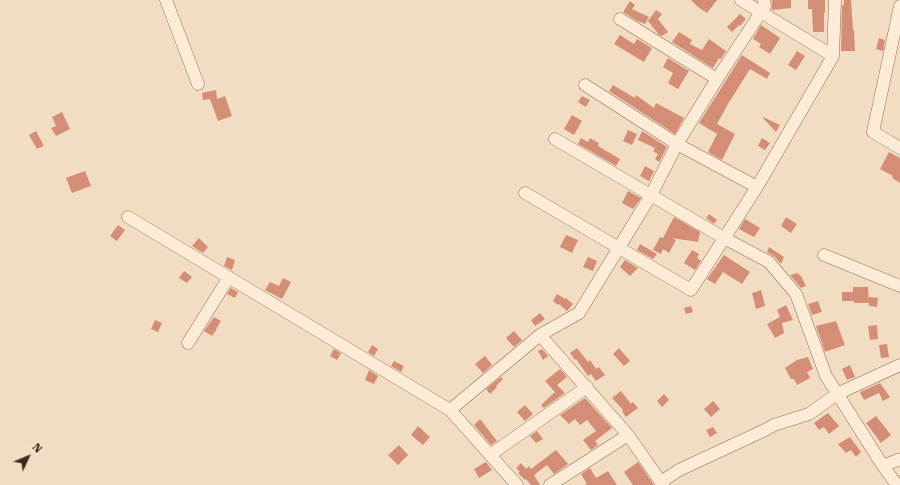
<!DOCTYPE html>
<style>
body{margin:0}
#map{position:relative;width:900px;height:485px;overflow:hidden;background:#f2ddc3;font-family:"Roboto Serif",serif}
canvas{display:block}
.north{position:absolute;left:8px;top:437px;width:40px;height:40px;-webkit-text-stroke:3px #f9e8d3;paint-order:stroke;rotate:46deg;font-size:11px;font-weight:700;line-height:16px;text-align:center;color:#3d281d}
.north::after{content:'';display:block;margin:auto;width:14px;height:18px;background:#3d281d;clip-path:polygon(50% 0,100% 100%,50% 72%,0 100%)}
</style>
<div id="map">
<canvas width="900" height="485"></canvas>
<div class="north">N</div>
</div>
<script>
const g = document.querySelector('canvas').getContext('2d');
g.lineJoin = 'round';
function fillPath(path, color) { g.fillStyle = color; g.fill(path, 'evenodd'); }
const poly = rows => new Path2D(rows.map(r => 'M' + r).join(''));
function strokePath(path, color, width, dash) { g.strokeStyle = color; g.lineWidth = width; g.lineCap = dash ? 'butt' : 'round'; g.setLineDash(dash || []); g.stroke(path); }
const building = poly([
 [691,0,717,0,707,13,698,7],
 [772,0,791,0,791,8,772,10],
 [808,0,825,0,825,13,824,13,824,32,813,32,812,9,808,9],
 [844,0,851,0,853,30,854,30,855,51,841,51,842,5,844,5],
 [630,1,635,5,632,9,649,17,645,24,637,21,623,12],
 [656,10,662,14,658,19,668,32,662,36,659,35,648,21],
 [740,14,746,19,740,26,739,25,732,32,727,27],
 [761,25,780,38,770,54,759,47,761,44,753,39],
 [679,32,692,40,690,44,702,50,709,39,726,51,721,59,719,58,713,68,672,42],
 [620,35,634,44,637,39,652,48,644,62,614,44],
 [879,38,885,40,883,51,876,49],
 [797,51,805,56,796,70,788,65],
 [742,55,770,73,767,79,750,69,728,104,717,124,735,134,722,160,708,152,717,134,699,123],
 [668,58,689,71,678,89,668,83,673,73,663,67],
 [613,85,635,98,636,95,654,108,656,103,684,118,675,134,609,91],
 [216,90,217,99,225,96,232,116,218,121,210,99,203,100,202,93],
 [582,96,590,100,586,107,578,102],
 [62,112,70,129,56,136,51,128,56,126,52,117],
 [572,115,582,121,574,135,564,129],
 [763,117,780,125,776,132,763,118],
 [628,130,637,134,632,145,623,141],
 [36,131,44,146,37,149,29,135],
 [642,131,667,147,659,162,655,159,658,154,653,151,655,148,638,140],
 [581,138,588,142,590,138,599,143,598,146,620,159,616,166,578,144],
 [762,138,770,143,765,150,758,146],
 [889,152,900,158,900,183,892,178,893,176,880,169],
 [645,166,654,171,649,181,640,176],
 [85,171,91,186,72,193,66,178],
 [628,191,641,198,633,209,622,203],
 [709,214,717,220,714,224,706,218],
 [674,217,700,232,698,242,672,238,676,240,669,253,663,249,661,254,653,250,660,237,663,238],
 [786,217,797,224,791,233,781,226],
 [745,219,760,228,754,237,739,229],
 [118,225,125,230,117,241,110,236],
 [566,235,578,240,572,253,560,247],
 [199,238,208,247,203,253,192,246],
 [640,244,657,254,653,259,637,250],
 [769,247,784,257,781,264,775,257,767,252],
 [692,250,699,254,697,258,701,261,695,270,684,263],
 [724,255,750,272,742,284,723,272,715,284,707,279],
 [227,257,235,260,232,270,224,266],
 [588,257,597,261,593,271,583,267],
 [625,260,638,268,630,276,620,267],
 [184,271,192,277,187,283,179,278],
 [797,273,801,276,806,286,801,288,790,275],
 [283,278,291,282,282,299,265,290,270,282,279,286],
 [853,287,868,287,869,303,854,303,854,301,842,301,842,292,853,292],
 [231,288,238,292,235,298,227,294],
 [761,290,765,306,756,309,752,293],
 [557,294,565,299,566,298,573,304,567,311,559,304,558,305,553,301],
 [869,297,878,298,877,307,869,306],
 [818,301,822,312,812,315,808,304],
 [786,305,793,320,782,323,784,333,775,338,767,324,780,317,777,310],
 [691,306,693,312,686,314,684,308],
 [540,313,545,319,535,326,531,320],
 [214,317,221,321,216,329,217,329,212,336,204,331],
 [155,320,162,323,158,332,151,329],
 [836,321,845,345,825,352,816,326],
 [877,325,878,339,870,340,868,326],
 [514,331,522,340,514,347,506,338],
 [887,344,889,357,881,358,879,345],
 [372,345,378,349,374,356,368,352],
 [577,348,588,362,590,360,596,369,599,367,605,375,596,381,591,374,588,376,576,359,575,360,570,353],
 [619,348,630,361,624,366,613,354],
 [334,349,341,353,337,360,330,356],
 [542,349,548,356,543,360,538,351],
 [485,356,492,365,483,373,475,364],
 [808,357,813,369,807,372,810,378,797,385,794,379,791,379,785,368,797,360],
 [394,361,404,366,401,372,391,366],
 [850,365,855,377,847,380,842,369],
 [560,369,567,377,557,385,565,393,544,408,541,405,555,392,545,381],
 [369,370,378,376,374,384,365,380],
 [501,377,503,379,496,386,497,387,490,394,486,389],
 [880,383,890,397,883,401,879,393,864,400,860,392],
 [621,391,631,404,633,402,638,408,626,417,622,411,623,410,612,398],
 [664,394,669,400,662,407,657,401],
 [585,398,612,428,595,441,598,445,591,450,583,440,596,431,587,420,580,425,575,419,569,424,560,415],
 [713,401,720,409,711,417,704,409],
 [525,405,533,414,525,421,517,412],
 [828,413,839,426,829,434,824,427,819,430,814,423],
 [876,416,891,435,881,443,866,423],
 [480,419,497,441,491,445,474,425],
 [418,426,430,437,423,445,411,435],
 [713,427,717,433,710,437,706,430],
 [537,431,543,439,536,443,530,436],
 [850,437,861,452,856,457,851,450,846,453,838,444],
 [399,445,408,455,398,465,388,455],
 [556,450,568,464,554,474,547,465,534,475,540,485,531,485,526,479,525,480,518,473,520,472,516,468,521,463,526,469,529,466,531,469],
 [486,462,492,470,479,478,474,469],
 [638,462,654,485,633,485,624,472],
 [590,468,596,478,608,471,617,485,584,485,587,484,581,474]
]);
const minor = poly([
 [166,0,198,84],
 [741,0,833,56],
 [900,6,873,132,900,148],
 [620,19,717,79],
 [585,85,677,144,757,187],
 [555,139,724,238,769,262,796,294,826,376,883,466,897,485],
 [525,193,691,290,757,187,833,56,835,0],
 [128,217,450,410,517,485],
 [824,255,900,286],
 [540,335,628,435,663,485],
 [188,343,229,277],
 [450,410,540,335,579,313,651,195,677,144,717,79,765,6,764,0],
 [490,455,587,387],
 [883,466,900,459],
 [661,482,679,470,765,430,774,425,809,414,837,394,900,365],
 [550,485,628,435]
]);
fillPath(building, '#d48e75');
strokePath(minor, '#8e6c58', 13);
strokePath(minor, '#fcebd7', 12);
</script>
